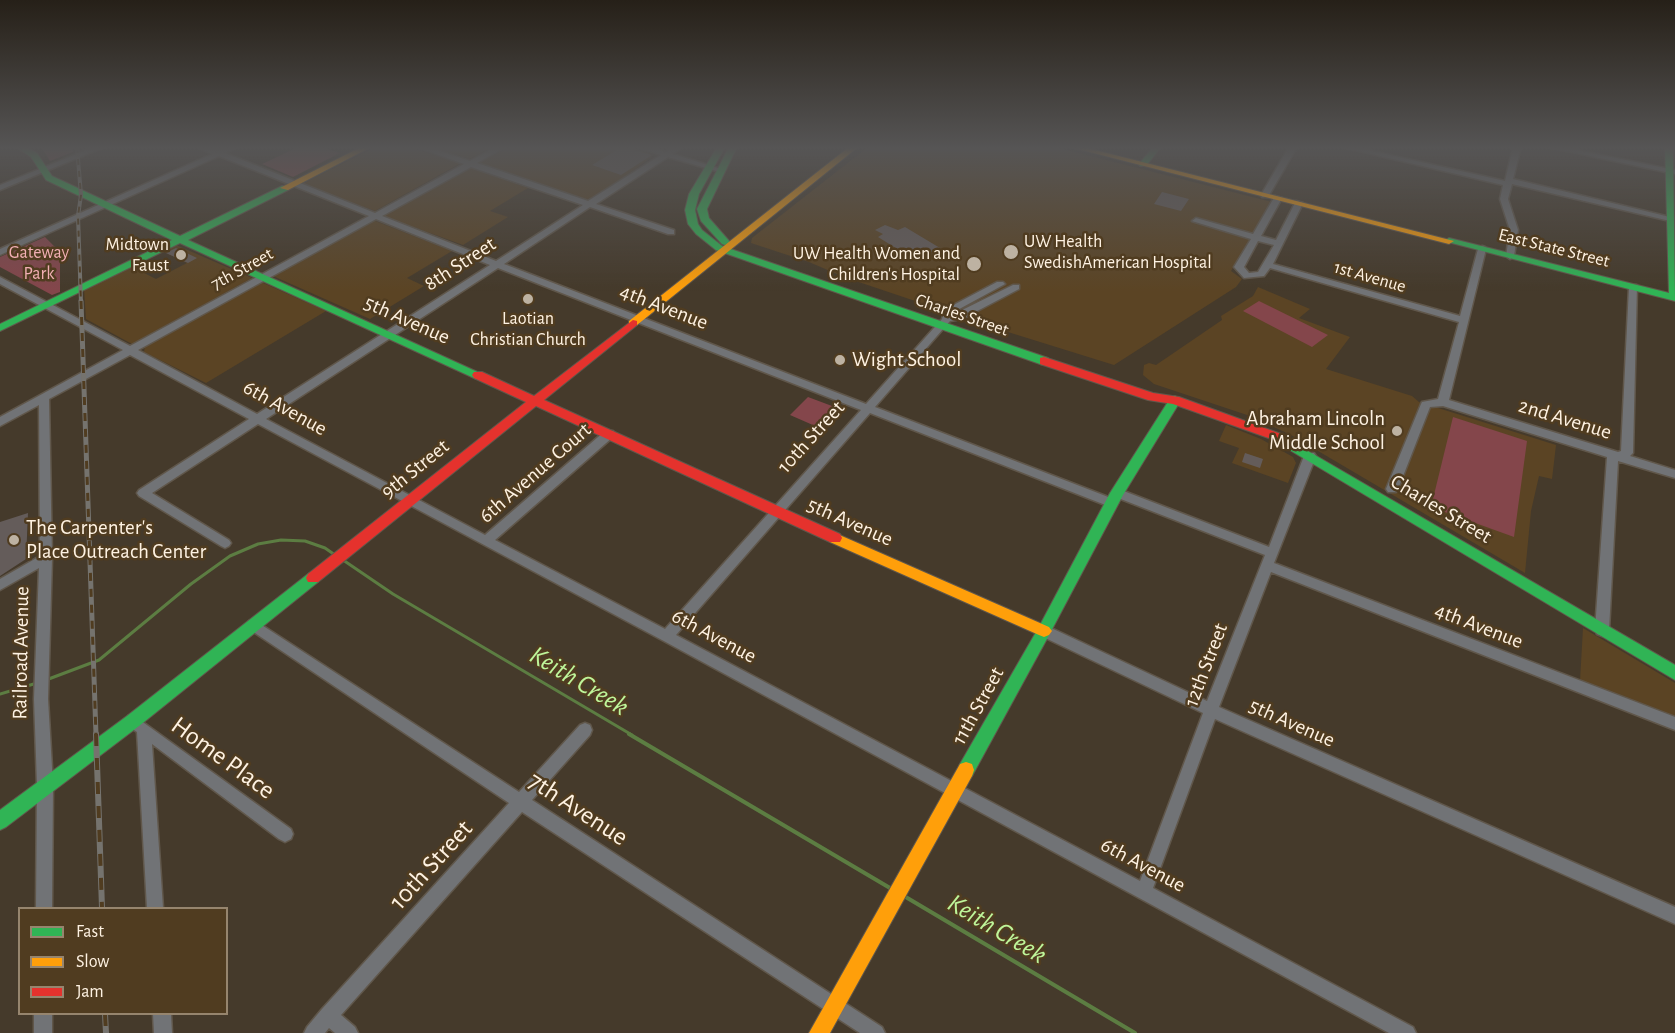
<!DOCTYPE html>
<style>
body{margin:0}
#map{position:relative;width:1675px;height:1033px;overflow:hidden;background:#453a2b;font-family:"Alegreya Sans",sans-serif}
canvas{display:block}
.legend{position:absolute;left:18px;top:907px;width:210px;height:108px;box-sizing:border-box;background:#503c20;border:2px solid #96856e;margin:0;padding:8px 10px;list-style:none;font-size:18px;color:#fef2e2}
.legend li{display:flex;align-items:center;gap:12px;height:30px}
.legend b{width:30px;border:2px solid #96856e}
</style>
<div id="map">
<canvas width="1675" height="1033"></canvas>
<ul class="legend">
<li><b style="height:8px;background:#30b455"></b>Fast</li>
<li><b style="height:8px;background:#ff9f0a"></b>Slow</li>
<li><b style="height:8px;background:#e5322d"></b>Jam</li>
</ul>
</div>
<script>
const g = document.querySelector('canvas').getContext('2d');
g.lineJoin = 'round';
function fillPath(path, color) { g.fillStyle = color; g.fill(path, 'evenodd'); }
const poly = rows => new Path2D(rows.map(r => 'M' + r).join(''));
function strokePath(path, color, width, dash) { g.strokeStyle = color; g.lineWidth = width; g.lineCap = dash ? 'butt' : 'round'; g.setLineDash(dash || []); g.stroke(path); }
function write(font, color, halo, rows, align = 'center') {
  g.font = font + ' "Alegreya Sans",sans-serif'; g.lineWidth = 5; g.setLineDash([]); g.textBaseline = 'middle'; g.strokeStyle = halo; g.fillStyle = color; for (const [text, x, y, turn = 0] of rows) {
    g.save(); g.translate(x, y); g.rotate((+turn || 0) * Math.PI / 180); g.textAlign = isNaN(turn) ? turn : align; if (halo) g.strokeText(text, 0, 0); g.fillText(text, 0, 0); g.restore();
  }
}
const built = poly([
 [375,147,409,147,461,163,375,211,302,184],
 [431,147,492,147,470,159],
 [509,147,631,147,654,155,625,177,588,200,478,163],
 [868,147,1055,147,1272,202,1231,271,1242,279,1236,287,1114,365,995,328,844,277,809,262,751,243,752,238],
 [469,167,528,188,490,211,508,217,463,245,383,216],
 [373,220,452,251,407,278,424,286,370,319,273,276],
 [176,245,252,278,132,344,86,319,84,289,130,266,156,279,187,263,162,251],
 [261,282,326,311,206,383,144,352,145,346],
 [1258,287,1310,309,1299,318,1350,337,1326,369,1412,396,1419,402,1556,445,1552,479,1539,476,1531,511,1525,573,1291,435,1250,416,1154,384,1143,375,1144,365,1149,363,1156,365,1222,320,1221,316,1253,296],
 [1226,425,1261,439,1293,457,1296,463,1288,483,1232,463,1239,448,1219,441],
 [1583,628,1675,683,1675,718,1580,681]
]);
const green = poly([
 [41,147,73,147,73,152,50,161],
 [298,147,322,147,340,153,293,177,262,164],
 [45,237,60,252,60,292,52,295,0,267,0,257],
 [1259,301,1328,335,1312,347,1243,311],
 [808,397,840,409,822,429,790,415],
 [1453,417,1527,441,1514,537,1431,507]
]);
const streamFar1 = poly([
 [343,560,393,594,632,735],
 [46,680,99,660,191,584,230,556,258,544,281,540,305,541,325,548,335,555],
 [0,694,37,683]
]);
const stream = poly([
 [629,734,890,888],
 [904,896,1135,1033]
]);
const building = poly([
 [622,147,652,155,621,175,592,165],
 [1162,192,1189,199,1181,211,1154,204],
 [885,225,898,230,905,227,940,248,915,260,878,237,883,234,875,230],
 [176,248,197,258,188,263,166,253],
 [1245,453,1263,459,1260,468,1242,462],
 [28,513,26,559,0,576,0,522]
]);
const street = poly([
 [94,147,104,147,0,190,0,185,94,147],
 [198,147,208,147,218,151,227,147,237,147,225,153,375,213,464,164,417,147,428,147,470,161,496,147,505,147,477,163,588,201,661,155,638,147,649,147,666,152,673,147,682,147,673,154,724,170,720,172,668,157,596,204,674,230,674,234,668,234,590,207,504,264,866,404,942,319,944,310,997,282,1003,282,1005,284,952,313,952,315,1013,285,1019,285,1019,289,962,319,950,321,875,407,1116,500,1118,503,1116,506,1108,506,870,413,676,635,1140,881,1203,713,1039,635,1037,631,1039,627,1044,625,1049,627,1207,701,1265,555,1113,496,1111,493,1113,490,1121,490,1269,547,1304,456,1306,453,1314,453,1316,456,1274,563,1675,717,1675,730,1271,572,1219,707,1675,907,1675,924,1215,719,1153,888,1413,1027,1416,1033,1389,1033,662,640,258,424,152,493,229,540,231,543,229,546,225,548,221,546,139,496,137,493,139,490,249,419,130,355,49,399,52,558,48,699,53,785,52,908,36,908,37,785,34,699,39,568,0,590,0,579,40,556,39,405,0,426,0,417,123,350,0,284,0,277,130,346,369,216,219,156,0,255,0,249,212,154,198,147],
 [471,167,583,205,496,261,382,216,471,167],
 [376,219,490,265,257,414,138,350,376,219],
 [498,268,861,410,665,629,495,540,613,437,615,434,613,431,605,431,485,535,266,419,498,268],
 [1289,147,1297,147,1268,197,1262,197,1261,195,1289,147],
 [1342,147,1355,147,1505,181,1513,147,1521,147,1513,179,1674,218,1670,221,1512,184,1508,199,1518,230,1514,256,1510,259,1506,256,1510,230,1500,199,1503,185,1342,147],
 [1548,147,1562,147,1675,170,1675,174,1548,147],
 [1275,196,1282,198,1261,236,1276,240,1296,201,1303,203,1273,264,1460,316,1478,249,1482,246,1485,247,1486,249,1449,400,1618,452,1621,451,1629,287,1631,285,1637,285,1633,453,1630,456,1675,470,1675,478,1618,461,1609,630,1607,634,1602,636,1597,634,1595,630,1607,457,1443,406,1430,407,1398,489,1396,492,1388,492,1386,489,1421,404,1422,402,1438,399,1459,322,1270,268,1264,276,1244,278,1234,267,1251,239,1192,221,1196,218,1253,234,1275,196],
 [1258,241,1274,245,1258,272,1249,273,1244,267,1258,241],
 [254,620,519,792,580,725,585,723,590,725,592,730,590,735,532,800,882,1027,885,1033,860,1033,522,812,341,1015,355,1027,358,1033,335,1033,329,1028,325,1033,304,1033,307,1027,322,1009,509,803,249,629,247,625,249,621,254,620],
 [133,715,291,829,293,834,291,839,285,842,279,839,152,744,163,908,147,908,137,732,128,726,126,721,128,716,133,715],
 [34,1014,52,1014,52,1033,34,1033,34,1014],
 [153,1014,171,1014,172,1033,154,1033,153,1014]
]);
const fast = poly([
 [16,147,26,147,37,153,52,176,180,236,282,186,288,186,288,190,188,240,484,375,478,379,474,378,180,243,0,331,0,324,172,240,46,180,31,157,16,147],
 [717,147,725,147,699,194,695,210,698,224,702,230,722,246,1048,358,1050,361,1044,365,1040,364,716,250,696,234,688,224,685,210,689,194,717,147],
 [729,147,737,147,707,209,709,218,730,242,725,245,722,244,701,221,697,209,729,147],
 [1153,147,1161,147,1146,166,1140,166,1139,164,1153,147],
 [1665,147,1673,147,1675,301,1444,241,1449,238,1669,293,1665,147],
 [1175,396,1181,400,1123,495,1049,635,972,776,966,778,960,776,958,770,960,764,1039,627,1110,493,1171,397,1175,396],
 [1277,433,1675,665,1675,680,1273,440,1271,437,1273,434,1277,433],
 [313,572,318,574,320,578,318,582,139,726,6,827,0,830,0,810,127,716,308,574,313,572]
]);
const slow = poly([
 [361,147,371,147,288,190,280,188,361,147],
 [849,147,858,147,637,325,629,325,629,321,849,147],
 [1070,147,1083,147,1454,241,1449,244,1070,147],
 [835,533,1049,627,1052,631,1049,635,1044,637,1039,635,830,542,828,538,830,534,835,533],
 [966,762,972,764,974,770,972,776,830,1033,809,1033,960,764,966,762]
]);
const jam = poly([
 [633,320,637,321,637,325,544,400,840,534,842,538,840,542,830,542,536,406,318,582,308,582,306,578,308,574,526,402,474,378,472,375,474,372,482,372,534,396,633,320],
 [1044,357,1153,393,1179,397,1281,434,1283,437,1277,441,1173,404,1148,400,1040,364,1040,358,1044,357]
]);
const railFar2 = poly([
 [77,147,81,195,78,216,81,303]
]);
const railFar1 = poly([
 [81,301,96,735]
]);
const rail = poly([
 [96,734,102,908],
 [105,1014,106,1033]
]);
const markers = [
 [1011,252,8,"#bdb2a2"],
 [181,255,6,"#bdb2a2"],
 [974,264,8,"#bdb2a2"],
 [528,299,6,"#bdb2a2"],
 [840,360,6,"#bdb2a2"],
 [1397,431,6,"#bdb2a2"],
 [14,540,6,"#bdb2a2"]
];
const farPoinames = [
 ["UW Health",1024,242,"left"],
 ["SwedishAmerican Hospital",1024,263,"left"],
 ["Midtown",169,245],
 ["Faust",169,266],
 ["UW Health Women and",960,254],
 ["Children's Hospital",960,275],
 ["Laotian",528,319,"center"],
 ["Christian Church",528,340,"center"]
];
const farStreetnames = [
 ["East State Street",1554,248,14],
 ["7th Street",242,269,-29],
 ["1st Avenue",1370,277,16],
 ["Charles Street",962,315,19]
];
const farParknames = [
 ["Gateway",39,253],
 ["Park",39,274]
];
const streetNames = [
 ["8th Street",460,264,-33],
 ["4th Avenue",664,307,21],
 ["5th Avenue",407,320,24],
 ["6th Avenue",285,408,29],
 ["2nd Avenue",1565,419,17],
 ["10th Street",811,437,-48],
 ["9th Street",415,469,-39],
 ["6th Avenue Court",535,473,-41],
 ["Charles Street",1441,509,31],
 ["5th Avenue",850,522,24],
 ["4th Avenue",1479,626,21],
 ["6th Avenue",714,636,28],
 ["Railroad Avenue",21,653,-89],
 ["12th Street",1206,665,-69],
 ["11th Street",978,706,-61],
 ["5th Avenue",1292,723,24],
 ["6th Avenue",1143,865,28]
];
const poiNames = [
 ["Wight School",852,360],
 ["Abraham Lincoln",1385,419,"right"],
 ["Middle School",1385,443,"right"],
 ["The Carpenter's",26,528],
 ["Place Outreach Center",26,552]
];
const nearStreetnames = [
 ["Home Place",223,758,36],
 ["7th Avenue",578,809,33],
 ["10th Street",431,865,-48]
];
const nearWaternames = [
 ["Keith Creek",579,681,31],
 ["Keith Creek",997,929,31]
];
fillPath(built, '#5b4424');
fillPath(green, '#84464b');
strokePath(streamFar1, '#5c7d42', 3);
strokePath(stream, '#5c7d42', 4);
fillPath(building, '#645c5a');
strokePath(street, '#60574b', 3);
strokePath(fast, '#60574b', 2);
strokePath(slow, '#60574b', 2);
strokePath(jam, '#60574b', 2);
fillPath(street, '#717376');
fillPath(fast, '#30b455');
fillPath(slow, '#ff9f0a');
fillPath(jam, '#e5322d');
strokePath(railFar2, '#75736e', 4);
strokePath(railFar1, '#75736e', 5);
strokePath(rail, '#75736e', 6);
strokePath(railFar2, '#503c20', 2, [6]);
strokePath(railFar1, '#503c20', 3, [8]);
strokePath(rail, '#503c20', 4, [12]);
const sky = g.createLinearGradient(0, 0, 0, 291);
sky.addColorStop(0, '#262018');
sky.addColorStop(0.51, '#565555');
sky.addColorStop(1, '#56555500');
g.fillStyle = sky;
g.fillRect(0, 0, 1675, 291);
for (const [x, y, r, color] of markers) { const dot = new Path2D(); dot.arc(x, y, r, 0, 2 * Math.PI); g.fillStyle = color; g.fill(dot); strokePath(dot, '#503c20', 2); }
write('18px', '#fef2e2', '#503c20', farPoinames, 'right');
write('18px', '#fef2e2', '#503c20', farStreetnames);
write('18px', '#f2afb4', '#503c20', farParknames);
write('21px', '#fef2e2', '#503c20', streetNames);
write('21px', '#fef2e2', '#503c20', poiNames, 'left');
write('26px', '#fef2e2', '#503c20', nearStreetnames);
write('italic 27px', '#bef59a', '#503c20', nearWaternames);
</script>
